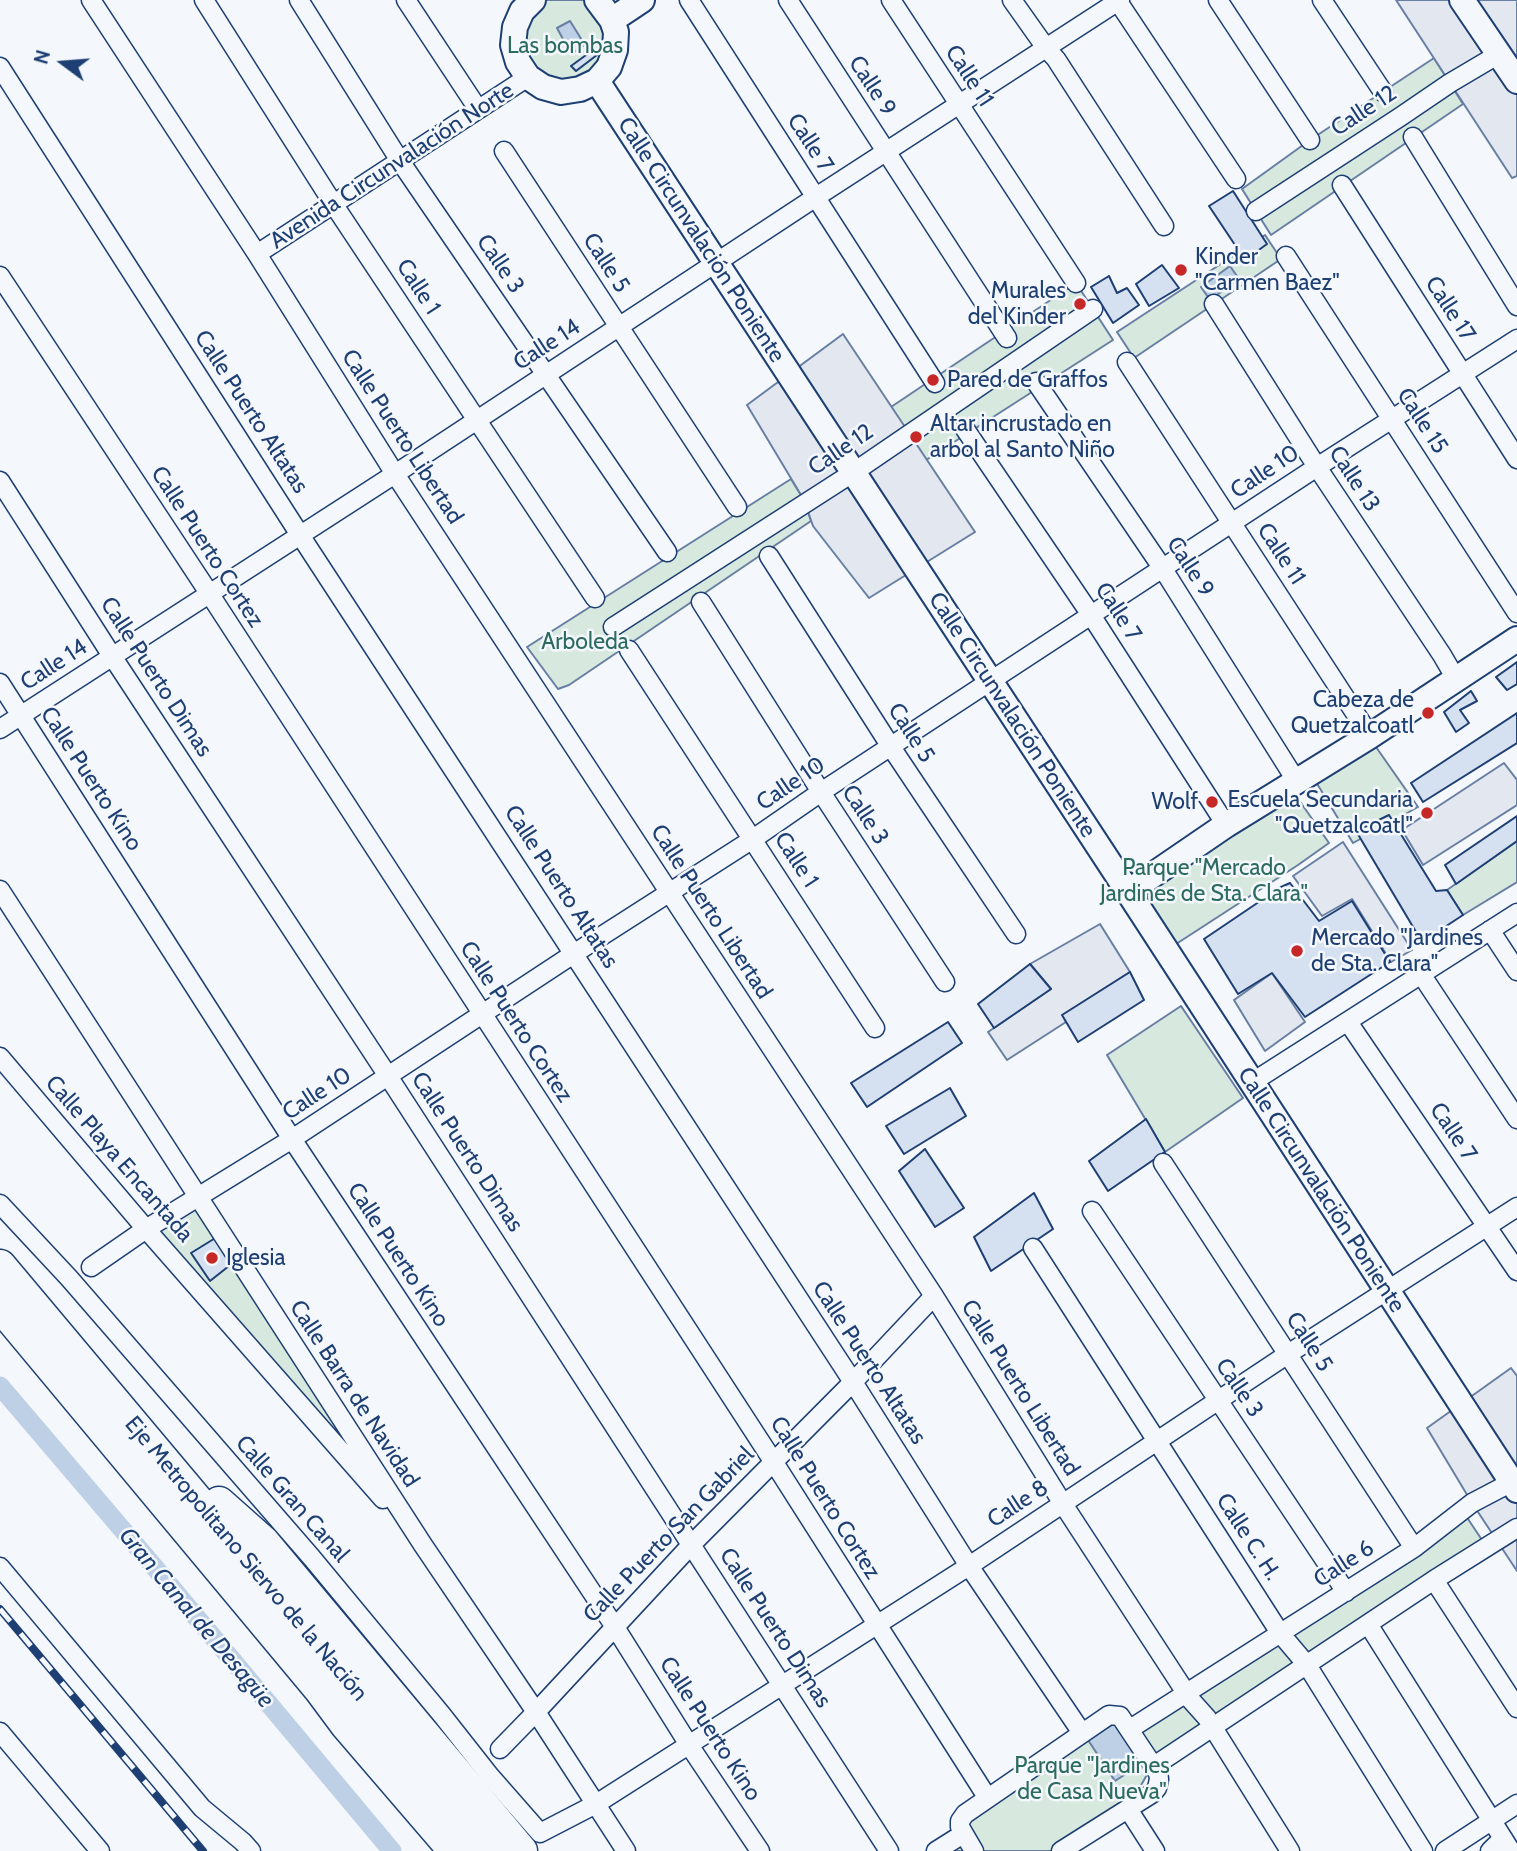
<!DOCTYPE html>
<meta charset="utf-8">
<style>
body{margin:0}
#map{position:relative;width:1517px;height:1851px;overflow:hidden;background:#f4f7fb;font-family:Cabin,sans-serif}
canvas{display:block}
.north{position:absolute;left:28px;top:28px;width:70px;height:70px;-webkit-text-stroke:5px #f4f7fb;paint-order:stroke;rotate:286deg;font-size:19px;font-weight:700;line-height:28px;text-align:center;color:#1d3f73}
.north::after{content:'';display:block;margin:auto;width:24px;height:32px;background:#1d3f73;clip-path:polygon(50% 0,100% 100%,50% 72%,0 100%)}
</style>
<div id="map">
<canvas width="1517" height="1851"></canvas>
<div class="north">N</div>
</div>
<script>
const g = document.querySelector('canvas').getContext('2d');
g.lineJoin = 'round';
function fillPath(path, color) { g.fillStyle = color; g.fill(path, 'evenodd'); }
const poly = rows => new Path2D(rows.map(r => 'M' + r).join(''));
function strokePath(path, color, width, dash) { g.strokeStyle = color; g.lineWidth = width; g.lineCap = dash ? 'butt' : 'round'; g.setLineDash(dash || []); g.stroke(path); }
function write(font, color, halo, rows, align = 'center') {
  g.font = font + ' Cabin,sans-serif'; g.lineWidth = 5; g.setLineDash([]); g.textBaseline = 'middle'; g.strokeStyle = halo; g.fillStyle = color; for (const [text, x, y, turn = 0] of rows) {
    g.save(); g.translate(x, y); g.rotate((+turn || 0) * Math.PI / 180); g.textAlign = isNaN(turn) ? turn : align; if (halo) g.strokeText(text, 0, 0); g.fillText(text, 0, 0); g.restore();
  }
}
const green = poly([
 [533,0,597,0,615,50,580,90,528,77,516,25,533,0],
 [1434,58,1463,104,1271,235,1242,189,1310,140,1434,58],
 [1265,235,1281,259,1134,358,1117,332,1265,235],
 [1076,283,1113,340,923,462,888,409,1076,283],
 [791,479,804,500,811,521,569,685,558,689,527,647,791,479],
 [1376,747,1418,807,1353,843,1316,782,1376,747],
 [1287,783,1329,843,1298,865,1173,946,1131,884,1287,783],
 [1517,841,1517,882,1463,915,1447,890,1517,841],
 [1181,1006,1243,1098,1165,1152,1107,1055,1181,1006],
 [196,1202,347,1432,337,1439,152,1229,196,1202],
 [1462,1510,1486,1546,1152,1766,1128,1808,1063,1851,938,1851,964,1834,956,1821,1085,1732,1128,1727,1408,1541,1462,1510]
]);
const parking = poly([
 [1396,0,1517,0,1517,176,1512,178,1396,0],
 [843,334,975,532,869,598,813,526,804,500,747,405,843,334],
 [1504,763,1517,780,1517,805,1423,865,1402,830,1504,763],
 [1343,842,1412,950,1391,962,1352,899,1322,916,1293,876,1343,842],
 [1100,924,1130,972,1063,1015,1066,1022,1007,1060,988,1032,1051,989,1030,964,1100,924],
 [1272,973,1305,1022,1265,1051,1234,1000,1272,973],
 [1511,1368,1517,1376,1517,1571,1472,1503,1427,1428,1511,1368]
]);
const water = poly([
 [570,21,585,45,571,54,557,28,570,21],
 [1230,266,1239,279,1210,300,1201,287,1230,266],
 [1115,1723,1141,1764,1115,1781,1088,1740,1115,1723]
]);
const canal = poly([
 [0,1386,156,1569,392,1851]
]);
const building = poly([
 [593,50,597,55,576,71,571,66,593,50],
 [1233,191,1267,244,1245,260,1209,206,1233,191],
 [1162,265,1179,288,1149,306,1136,284,1162,265],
 [1109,276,1117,293,1127,288,1139,305,1113,323,1091,287,1109,276],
 [1517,662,1517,684,1507,690,1496,677,1517,662],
 [1471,691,1477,701,1460,710,1469,723,1456,732,1444,712,1471,691],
 [1517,713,1517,743,1423,802,1411,783,1517,713],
 [1389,815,1436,891,1447,890,1463,915,1422,942,1356,831,1389,815],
 [1517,816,1517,841,1456,884,1445,865,1517,816],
 [1290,883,1319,921,1352,901,1390,962,1305,1017,1272,973,1238,994,1204,939,1281,887,1290,883],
 [1030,964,1051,989,994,1028,978,1004,1030,964],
 [1130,972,1144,1000,1078,1042,1062,1015,1130,972],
 [948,1022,962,1043,867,1107,851,1083,948,1022],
 [950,1088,966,1116,904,1154,886,1126,950,1088],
 [1146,1119,1165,1152,1108,1191,1089,1161,1146,1119],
 [925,1149,964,1208,935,1227,899,1171,925,1149],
 [1034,1193,1053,1229,991,1271,974,1237,1034,1193],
 [217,1237,234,1262,210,1281,191,1253,217,1237]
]);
const street = poly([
 [91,0,257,254,395,474,934,1296,1063,1504,1190,1699,1207,1718,1290,1851],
 [204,0,334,205,595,598],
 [299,0,400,161,667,552],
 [406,0,478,109],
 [689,0,935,383],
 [788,0,1007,338],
 [891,0,1076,283],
 [1012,0,1046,48,1056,59,1164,226],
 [1117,0,1236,179],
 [1218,0,1310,140],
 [1322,0,1383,92],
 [0,67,300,535,853,1382,969,1566,1082,1733],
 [1413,137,1517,306],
 [504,151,737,507],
 [1342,185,1517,459],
 [1256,211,1400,117,1450,83,1499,54],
 [257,254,528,77],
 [1286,256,1517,613],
 [0,276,209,593,773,1461,987,1797],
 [1214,304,1317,467,1442,655,1456,679],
 [1127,362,1370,736],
 [1036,382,1163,569,1297,782],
 [965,429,1091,615,1226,825],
 [0,481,112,656,388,1076,889,1851],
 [769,556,891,747,1016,934],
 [701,602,821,792,945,982],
 [613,627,854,472,1093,309],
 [629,650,875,1028],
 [0,683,292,1139,615,1627,689,1745,760,1851],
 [0,729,395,474,816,197,1120,0],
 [0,890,423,1545,536,1712,626,1851],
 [1490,930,1517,971],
 [1421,974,1517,1119],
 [1348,1022,1517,1271],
 [0,1057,146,1229,383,1499],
 [1251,1083,1517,913],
 [1163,1163,1414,1548],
 [0,1204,69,1278,312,1558,442,1715,490,1776,540,1833,596,1804,969,1566,1288,1354,1517,1207],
 [1092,1211,1346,1592],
 [1033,1248,1280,1633,1307,1665,1423,1851],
 [91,1267,146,1229,292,1139,575,953,753,839,821,792,1317,467,1517,339],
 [0,1567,202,1808,243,1842,251,1851],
 [1434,1580,1517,1708],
 [1368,1624,1511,1851],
 [1130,1729,1414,1548,1472,1503,1512,1482],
 [0,1732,100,1851],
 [500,1749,536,1712,692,1544,853,1382,934,1296],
 [1154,1766,1434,1580,1517,1528],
 [1128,1809,1155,1851],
 [936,1851,963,1834],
 [974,1851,960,1827,960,1821,965,1814,1109,1715,1120,1716,1158,1773,1159,1779,1157,1788,1153,1793,1061,1851],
 [1445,1851,1517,1804],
 [1490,1851,1503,1838]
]);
const secondary = poly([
 [533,0,522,11,515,27,513,45,518,62,528,77,543,87,561,92,580,89,597,81,609,67,615,50,616,32,612,20,597,0],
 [1462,0,1517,81],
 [612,20,642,0],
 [597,81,1114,870,1517,1490],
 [1128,892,1226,825,1370,736,1517,639]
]);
const highway = poly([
 [0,1266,491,1851],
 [0,1305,320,1689,346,1724,455,1851],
 [219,1503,263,1542,521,1851]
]);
const rail = poly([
 [0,1609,203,1851]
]);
const markers = [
 [1181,270,7,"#c62828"],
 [1080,304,7,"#c62828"],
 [933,380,7,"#c62828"],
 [916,437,7,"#c62828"],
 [1428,713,7,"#c62828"],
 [1212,802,7,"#c62828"],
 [1427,813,7,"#c62828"],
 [1297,951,7,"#c62828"],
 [212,1258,7,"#c62828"]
];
const parkNames = [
 ["Las bombas",565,46],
 ["Arboleda",585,642],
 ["Parque \"Mercado",1204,868],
 ["Jardines de Sta. Clara\"",1204,894],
 ["Parque \"Jardines",1092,1766],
 ["de Casa Nueva\"",1092,1792]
];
const streetNames = [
 ["Calle 11",969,76,57],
 ["Calle 9",872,86,57],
 ["Calle 12",1364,111,-33],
 ["Calle 7",810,143,57],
 ["Avenida Circunvalación Norte",392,166,-33],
 ["Calle Circunvalación Poniente",701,240,57],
 ["Calle 5",606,263,57],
 ["Calle 3",500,264,56],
 ["Calle 1",418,287,57],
 ["Calle 17",1450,309,57],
 ["Calle 14",547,345,-33],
 ["Calle Puerto Altatas",251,412,57],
 ["Calle 15",1422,421,57],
 ["Calle Puerto Libertad",402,437,57],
 ["Calle 12",841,450,-34],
 ["Calle 10",1265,472,-34],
 ["Calle 13",1354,479,57],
 ["Calle Puerto Cortez",207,547,57],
 ["Calle 11",1281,554,57],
 ["Calle 9",1190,567,57],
 ["Calle 7",1118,612,57],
 ["Calle 14",54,665,-33],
 ["Calle Puerto Dimas",156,677,57],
 ["Calle Circunvalación Poniente",1012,715,57],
 ["Calle 5",911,733,57],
 ["Calle Puerto Kino",91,779,57],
 ["Calle 10",791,784,-34],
 ["Calle 3",865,815,57],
 ["Calle 1",796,860,57],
 ["Calle Puerto Altatas",561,887,57],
 ["Calle Puerto Libertad",711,912,57],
 ["Calle Puerto Cortez",516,1022,57],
 ["Calle 10",317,1094,-33],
 ["Calle 7",1453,1132,56],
 ["Calle Puerto Dimas",467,1152,57],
 ["Calle Playa Encantada",119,1159,49],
 ["Calle Circunvalación Poniente",1321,1190,57],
 ["Calle Puerto Kino",398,1255,57],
 ["Calle 5",1309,1342,57],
 ["Calle Puerto Altatas",869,1363,57],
 ["Calle Puerto Libertad",1020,1388,58],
 ["Calle 3",1239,1388,56],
 ["Calle Barra de Navidad",354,1394,57],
 ["Calle Puerto Cortez",825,1498,58],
 ["Calle Gran Canal",292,1499,49],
 ["Calle 8",1018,1504,-33],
 ["Calle Puerto San Gabriel",669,1535,-46],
 ["Calle C. H.",1248,1537,57],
 ["Eje Metropolitano Siervo de la Nación",246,1559,50],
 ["Calle 6",1344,1564,-33],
 ["Calle Puerto Dimas",775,1628,57],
 ["Calle Puerto Kino",710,1729,57]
];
const poiNames = [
 ["Kinder",1195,257],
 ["\"Carmen Baez\"",1195,283],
 ["Murales",1066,291,"right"],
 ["del Kinder",1066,317,"right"],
 ["Pared de Graffos",947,380],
 ["Altar incrustado en",930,424],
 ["arbol al Santo Niño",930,450],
 ["Cabeza de",1414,700,"right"],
 ["Quetzalcoatl",1414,726,"right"],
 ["Escuela Secundaria",1413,800,"right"],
 ["\"Quetzalcoatl\"",1413,826,"right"],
 ["Wolf",1198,802,"right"],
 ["Mercado \"Jardines",1311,938],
 ["de Sta. Clara\"",1311,964],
 ["Iglesia",226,1258]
];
const waterNames = [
 ["Gran Canal de Desagüe",196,1618,50]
];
fillPath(green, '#d7e8df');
strokePath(green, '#687fa3', 2);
fillPath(parking, '#e3e8f0');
strokePath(parking, '#687fa3', 2);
fillPath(water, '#bed0e5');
strokePath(water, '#687fa3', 2);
strokePath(canal, '#bed0e5', 19);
fillPath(building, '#d5e0f0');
strokePath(building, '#1d3f73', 2);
strokePath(street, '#1d3f73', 21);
strokePath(secondary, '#1d3f73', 28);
strokePath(highway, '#1d3f73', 35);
strokePath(street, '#f4f7fb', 18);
strokePath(secondary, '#f4f7fb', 24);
strokePath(highway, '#f4f7fb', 32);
strokePath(rail, '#1d3f73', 8);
strokePath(rail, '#f4f7fb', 5, [16]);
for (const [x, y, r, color] of markers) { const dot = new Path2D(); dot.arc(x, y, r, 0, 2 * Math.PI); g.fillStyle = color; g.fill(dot); strokePath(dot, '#f4f7fb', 2.5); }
write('23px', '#2c6c60', '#f4f7fb', parkNames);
write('23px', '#1d3f73', '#f4f7fb', streetNames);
write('23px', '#1d3f73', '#f4f7fb', poiNames, 'left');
write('italic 24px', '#1d3f73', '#f4f7fb', waterNames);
</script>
